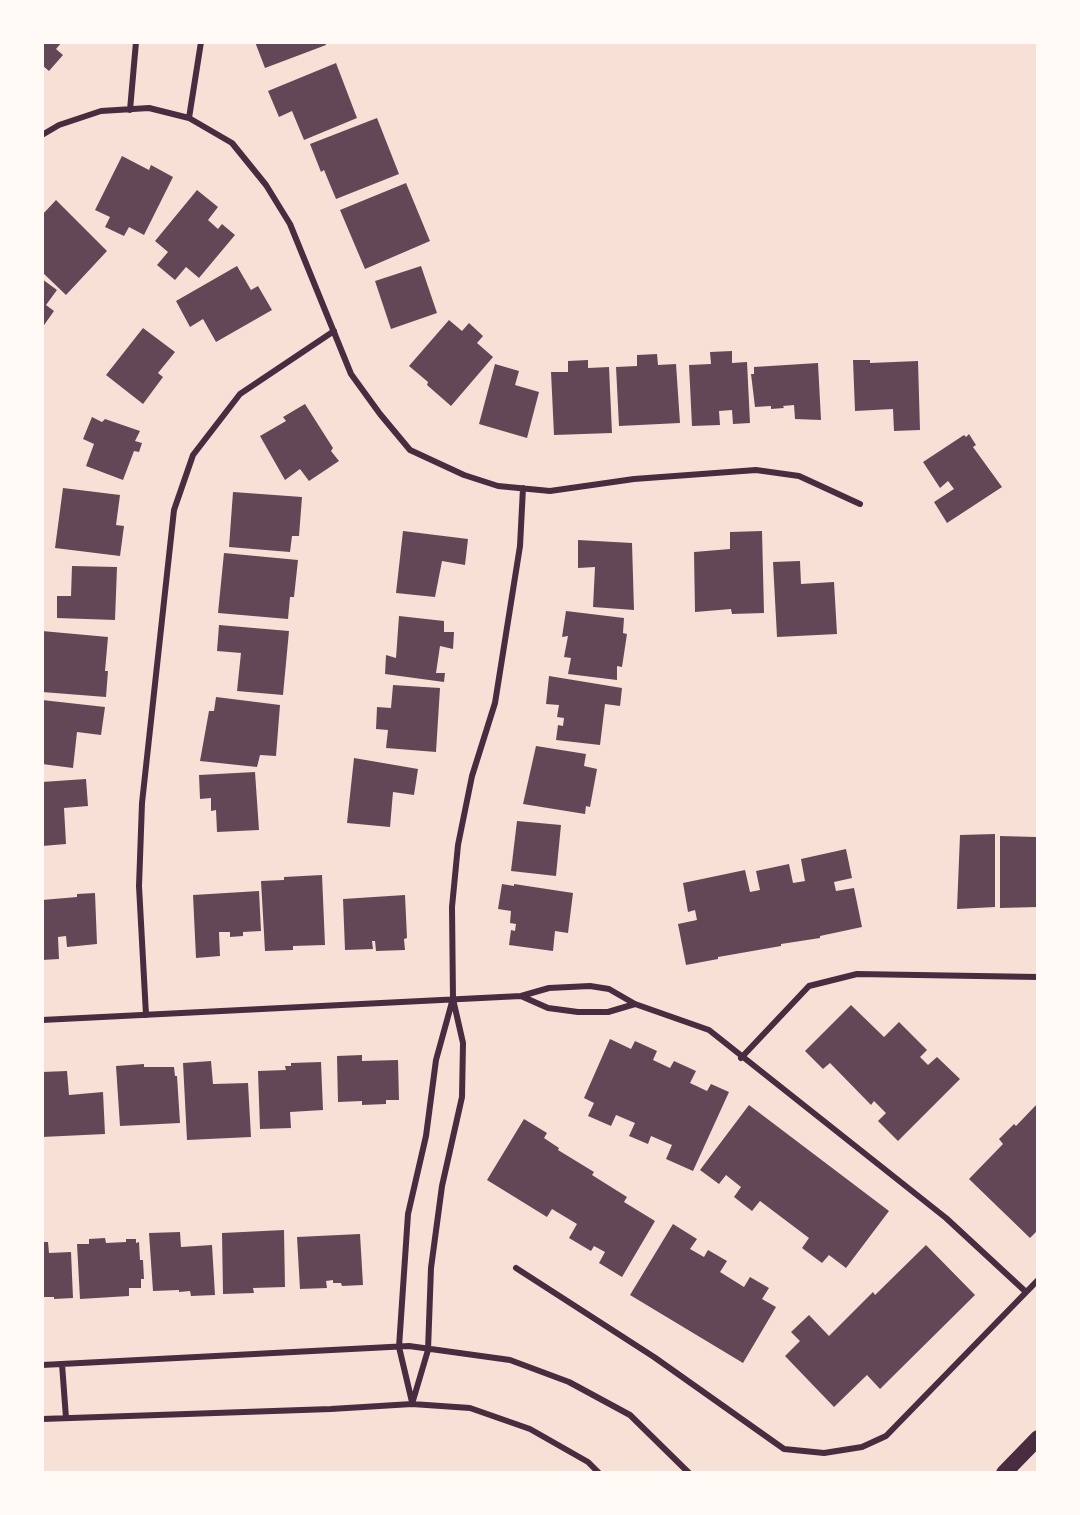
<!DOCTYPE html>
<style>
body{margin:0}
#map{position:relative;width:1080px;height:1515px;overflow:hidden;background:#f7e1d7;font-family:"Exo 2",sans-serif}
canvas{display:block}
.frame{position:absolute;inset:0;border:44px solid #fffaf5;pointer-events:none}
</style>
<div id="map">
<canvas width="1080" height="1515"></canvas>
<div class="frame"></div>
</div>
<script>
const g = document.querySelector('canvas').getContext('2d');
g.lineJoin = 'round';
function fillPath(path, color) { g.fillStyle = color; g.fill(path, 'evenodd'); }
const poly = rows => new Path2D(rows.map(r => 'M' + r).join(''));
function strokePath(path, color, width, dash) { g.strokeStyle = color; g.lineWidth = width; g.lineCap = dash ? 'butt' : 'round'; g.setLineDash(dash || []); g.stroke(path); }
const building = poly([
 [42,42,62,42,56,49,63,55,49,71,42,65],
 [255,42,325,42,326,45,265,68],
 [336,63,357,118,304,140,292,111,279,117,268,91],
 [377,118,399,174,336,199,324,170,321,172,310,144],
 [122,156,149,170,151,165,173,177,144,235,129,227,124,236,105,227,110,217,95,210],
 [406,183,430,241,365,269,340,210],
 [197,190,218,207,208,220,218,229,222,224,235,235,199,278,186,267,175,280,157,265,168,252,155,241],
 [56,200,107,251,66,295,42,272,42,215],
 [237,266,251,290,258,286,272,310,216,342,203,319,190,327,176,301],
 [421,266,437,313,391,329,375,281],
 [42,279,57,290,46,305,54,311,42,328],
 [449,320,462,331,469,323,483,336,477,343,493,357,451,406,427,385,428,382,409,366],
 [143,328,175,352,158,373,163,377,143,404,106,375],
 [732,351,732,363,747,362,750,423,733,424,732,410,719,411,720,425,692,426,689,365,711,364,710,352],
 [657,354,658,365,676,364,680,423,619,426,616,367,637,366,637,355],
 [588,360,588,368,609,367,612,433,554,435,551,372,568,372,568,361],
 [853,360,870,360,870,363,918,361,920,430,894,431,893,409,855,411],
 [818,363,821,420,795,419,794,405,783,406,784,408,771,409,771,406,755,407,751,374,754,374,754,367],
 [495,364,519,371,515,385,539,392,527,438,479,424],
 [305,404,333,448,331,451,339,461,309,481,300,469,285,480,260,436,286,421,283,417],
 [92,417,102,422,105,419,140,431,135,441,142,443,139,452,134,451,123,480,86,466,94,444,83,439],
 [969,434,976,445,973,447,1002,487,947,523,934,502,954,489,948,481,940,488,923,462,964,435,966,437],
 [63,488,120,495,116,525,124,526,120,556,55,548],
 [233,492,302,497,299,536,292,536,290,552,229,547],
 [403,531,468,539,465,565,442,561,435,597,396,593],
 [762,531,764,613,732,614,731,609,695,612,694,552,730,549,730,532],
 [578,540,632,543,634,610,593,607,595,567,578,568],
 [224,553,298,560,294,597,290,597,288,619,218,613],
 [800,561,801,584,834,582,837,634,777,637,773,562],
 [72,566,117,567,115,620,57,618,57,596,71,596],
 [566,611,624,618,623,633,627,634,622,667,617,666,617,680,568,674,571,658,564,657,568,636,562,637],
 [399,616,444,621,444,632,454,632,453,649,440,646,436,673,445,673,444,682,385,674,386,655,396,658],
 [219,625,289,631,283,695,237,691,241,653,217,651],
 [42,631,108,637,105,671,108,671,106,697,42,692],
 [549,676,622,688,620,706,605,704,600,745,556,740,558,725,563,726,564,718,557,717,559,705,546,704],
 [393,685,440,688,436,752,386,748,388,730,376,729,377,707,391,708],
 [216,697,280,705,276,756,260,755,257,767,200,761,209,711,214,711],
 [42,700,105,707,101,735,77,732,73,768,42,764],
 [536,746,586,754,584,766,597,769,590,807,586,806,585,814,523,804],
 [354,758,418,769,414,795,393,792,390,827,347,823],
 [255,772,259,830,217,832,216,810,211,811,211,798,200,799,199,775],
 [86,779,88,806,64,808,66,844,42,846,42,782],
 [517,821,561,825,556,876,511,871],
 [995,834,995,907,957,909,960,835],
 [1000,836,1036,837,1037,907,1000,908],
 [846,849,852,878,834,882,836,891,854,888,862,927,820,936,820,938,781,944,781,946,718,957,718,959,686,965,678,924,697,920,695,910,688,912,683,883,745,870,750,892,760,890,756,871,789,864,793,883,805,881,801,859],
 [322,875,325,945,293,946,293,950,265,951,261,881,284,880,284,877],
 [502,884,514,886,514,884,573,893,568,933,555,931,553,951,509,945,511,930,515,931,516,924,510,923,511,911,498,909],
 [259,891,261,931,243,932,243,936,230,937,230,932,219,932,220,956,196,958,193,895],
 [95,893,97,944,67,947,66,936,58,937,59,959,42,960,42,900,77,897,77,894],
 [405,895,407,938,404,939,405,950,376,951,375,941,372,941,373,949,345,950,343,899],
 [851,1005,884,1037,899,1022,927,1050,920,1057,928,1065,937,1057,960,1079,898,1141,878,1121,886,1113,874,1101,871,1105,830,1063,823,1069,805,1051],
 [610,1039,631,1049,635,1041,657,1051,653,1060,670,1068,674,1061,696,1071,690,1083,707,1091,711,1084,729,1092,693,1171,666,1159,672,1145,651,1136,648,1144,629,1136,635,1123,616,1115,611,1126,588,1116,594,1103,584,1098],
 [362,1055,362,1061,398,1060,399,1100,386,1100,386,1104,362,1105,362,1101,338,1102,337,1056],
 [211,1061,213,1084,248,1083,251,1137,187,1140,183,1063],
 [321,1062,323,1110,290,1112,291,1128,260,1129,258,1071,286,1070,285,1066,291,1066,291,1063],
 [144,1064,144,1067,174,1067,175,1076,177,1076,180,1123,120,1126,116,1066],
 [67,1071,69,1095,103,1092,105,1134,42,1137,42,1072],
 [1038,1103,1038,1230,1030,1238,969,1179,1003,1144,999,1139,1014,1124,1016,1126],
 [749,1105,889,1211,846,1268,829,1255,822,1263,802,1248,809,1238,760,1201,752,1211,734,1197,741,1187,726,1175,719,1184,700,1170],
 [524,1119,547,1133,544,1138,559,1148,558,1150,594,1172,592,1175,627,1197,624,1202,655,1221,622,1277,599,1263,605,1252,594,1246,591,1251,569,1238,577,1224,552,1209,547,1217,487,1180],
 [673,1224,697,1239,690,1249,704,1257,708,1250,727,1261,720,1272,744,1287,750,1277,769,1288,762,1299,776,1307,743,1363,630,1295],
 [284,1230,285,1287,253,1288,254,1293,223,1294,222,1233],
 [180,1232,181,1247,212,1245,215,1295,191,1296,190,1291,179,1292,179,1290,153,1291,149,1233],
 [360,1234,363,1285,342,1286,341,1283,333,1283,333,1280,326,1281,327,1288,300,1289,297,1237],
 [105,1238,106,1243,126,1242,126,1239,136,1239,136,1243,139,1242,140,1260,143,1260,144,1279,141,1279,141,1288,129,1288,129,1296,80,1299,77,1244,89,1244,89,1239],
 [42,1242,48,1242,49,1253,71,1252,73,1298,54,1299,54,1297,42,1297],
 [926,1245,975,1295,880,1389,867,1375,834,1407,785,1356,800,1341,791,1332,809,1315,829,1336,873,1292,875,1295]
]);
const minor = poly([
 [130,110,136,42],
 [189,118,201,42],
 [42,135,59,125,101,111,149,108,189,118,232,143,266,185,290,224,351,374,380,414,410,450,464,475,498,486,550,491,634,479,756,470,799,476,860,504],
 [521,996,548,1008,578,1012,608,1012,635,1004],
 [146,1015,139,886,142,803,174,510,193,455,240,394,334,331],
 [42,1020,521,996,549,988,590,986,609,989,635,1004,709,1030,946,1218,1026,1292],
 [741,1058,809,986,857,974,1038,977],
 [516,1268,654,1357,784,1449,824,1453,862,1447,886,1436,1038,1280],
 [62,1364,66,1418],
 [42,1365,409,1346,510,1360,569,1382,630,1415,689,1473],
 [412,1402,399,1347,408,1214,426,1136,436,1060,452,1002],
 [412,1404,428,1350,431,1268,442,1186,462,1097,463,1043,453,999,452,907,458,845,472,776,495,703,520,546,523,488],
 [42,1419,331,1409,412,1404,470,1408,530,1429,588,1462,599,1473]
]);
const trunk = poly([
 [1004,1473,1038,1438]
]);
fillPath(building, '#644757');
strokePath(minor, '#4a2c40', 6);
strokePath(trunk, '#4a2c40', 16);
</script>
